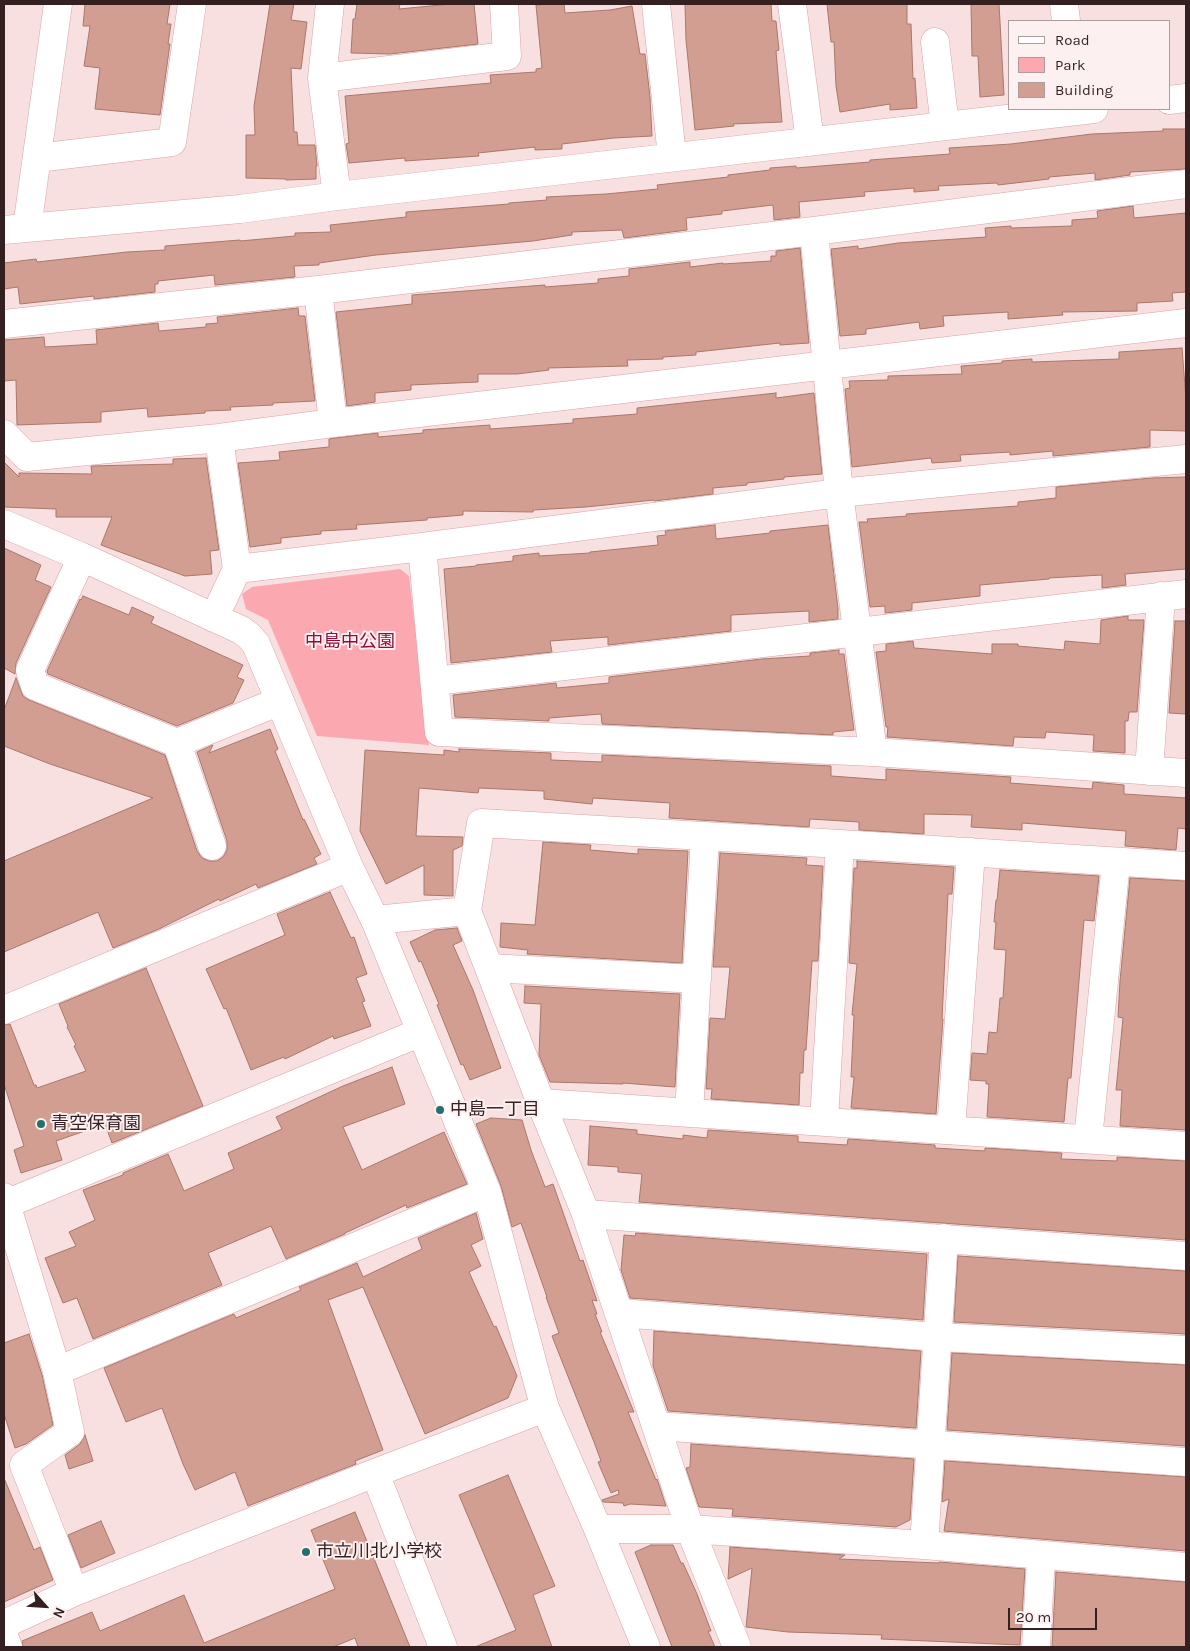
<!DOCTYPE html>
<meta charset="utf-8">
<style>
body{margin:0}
#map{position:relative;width:1190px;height:1651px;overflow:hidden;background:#f8e0e1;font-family:Karla,sans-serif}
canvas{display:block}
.frame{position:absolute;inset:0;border:5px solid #341f21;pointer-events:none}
.legend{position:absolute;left:1008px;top:20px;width:162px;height:90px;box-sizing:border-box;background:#fdf0f1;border:1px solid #ad9c9e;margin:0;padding:6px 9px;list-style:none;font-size:15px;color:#341f21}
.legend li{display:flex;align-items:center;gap:10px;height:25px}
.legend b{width:25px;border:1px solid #ad9c9e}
.north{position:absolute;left:20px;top:1581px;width:50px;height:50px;-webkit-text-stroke:4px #fdf0f1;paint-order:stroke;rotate:116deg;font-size:14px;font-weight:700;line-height:20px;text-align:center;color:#341f21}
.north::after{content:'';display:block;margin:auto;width:18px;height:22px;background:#341f21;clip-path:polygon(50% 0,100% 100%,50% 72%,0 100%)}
.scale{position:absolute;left:1008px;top:1608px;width:89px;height:22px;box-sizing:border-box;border:2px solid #341f21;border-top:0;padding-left:6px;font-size:15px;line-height:18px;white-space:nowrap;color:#341f21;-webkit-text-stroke:4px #fdf0f1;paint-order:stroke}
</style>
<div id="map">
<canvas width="1190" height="1651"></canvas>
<div class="frame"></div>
<ul class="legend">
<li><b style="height:6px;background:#fff"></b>Road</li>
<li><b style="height:14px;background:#fca8b0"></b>Park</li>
<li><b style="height:14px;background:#d39e92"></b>Building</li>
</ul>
<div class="north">N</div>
<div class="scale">20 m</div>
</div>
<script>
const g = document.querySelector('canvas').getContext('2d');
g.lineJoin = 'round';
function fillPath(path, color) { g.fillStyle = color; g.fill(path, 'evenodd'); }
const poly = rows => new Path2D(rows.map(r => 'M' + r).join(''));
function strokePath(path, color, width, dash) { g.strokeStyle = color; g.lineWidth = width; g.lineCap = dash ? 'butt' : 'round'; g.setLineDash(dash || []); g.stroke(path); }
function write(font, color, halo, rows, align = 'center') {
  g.font = font + ' Karla,"Noto Sans JP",sans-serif'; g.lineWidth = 4; g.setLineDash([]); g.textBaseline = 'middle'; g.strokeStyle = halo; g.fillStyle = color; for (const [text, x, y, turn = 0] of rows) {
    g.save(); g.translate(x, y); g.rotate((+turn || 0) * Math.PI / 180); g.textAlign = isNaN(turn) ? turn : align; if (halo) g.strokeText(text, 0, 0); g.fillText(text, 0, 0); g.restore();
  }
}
const green = poly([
 [400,569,409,576,429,745,317,736,268,620,246,609,242,594,252,587]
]);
const building = poly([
 [85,4,170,4,167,24,171,24,168,44,170,44,160,115,95,109,100,68,84,66,90,26,83,26,85,4],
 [270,4,294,4,291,20,307,22,301,69,291,68,294,132,297,132,298,145,315,145,317,166,316,166,316,179,286,180,286,179,246,178,246,135,255,135,254,106,270,4],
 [357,4,400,4,399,9,451,4,474,4,478,44,390,54,351,53,353,19,355,19,357,4],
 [552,4,564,4,565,13,610,10,632,6,640,54,645,54,650,97,652,136,614,138,562,144,562,149,535,150,535,147,478,153,479,156,405,161,405,158,349,163,346,144,349,143,345,96,491,83,490,75,536,72,536,69,542,68,536,5,552,4],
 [685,4,771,4,772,21,776,21,779,50,776,51,782,122,733,124,734,126,695,130,686,40,685,4],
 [827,4,907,4,907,24,911,24,913,79,915,78,917,108,890,110,890,104,840,112,836,86,834,42,831,42,827,4],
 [971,4,999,4,1004,95,980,97,978,56,972,56,971,4],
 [1163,129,1186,129,1186,169,1130,172,1130,175,1095,180,1095,173,1049,177,1049,179,998,185,997,183,938,186,939,190,914,192,914,188,864,192,865,196,799,202,800,217,774,220,773,205,722,211,722,214,686,218,687,230,624,238,622,230,572,232,572,235,533,241,376,255,319,263,319,265,294,266,295,277,215,285,214,275,158,281,158,284,155,284,155,292,94,299,94,296,20,304,18,287,4,289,4,263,36,259,37,262,127,252,165,250,165,246,240,240,240,241,295,236,295,233,331,232,330,225,406,217,406,212,509,204,509,203,547,200,546,197,606,194,658,189,657,185,728,177,728,175,770,170,770,168,796,166,796,168,870,162,870,160,950,154,949,148,1011,144,1092,134,1163,131,1163,129],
 [1133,206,1134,218,1186,213,1186,292,1172,293,1173,301,1137,303,1137,311,1062,312,1063,315,1008,319,1008,312,943,316,944,326,920,329,919,322,866,329,866,334,840,336,831,249,858,246,858,249,898,243,986,237,985,228,1011,226,1011,228,1072,226,1072,220,1098,218,1097,211,1133,206],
 [800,248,809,343,780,345,780,343,696,352,696,355,663,357,663,359,627,360,628,366,548,368,549,370,517,374,478,374,478,382,411,385,411,390,375,393,375,402,347,406,336,312,412,304,412,295,545,285,545,287,598,283,598,279,629,276,629,269,690,262,690,267,723,263,723,264,771,261,771,256,776,256,776,251,800,248],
 [298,308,299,316,305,316,315,401,273,403,273,405,230,407,231,410,205,411,205,413,148,417,147,408,101,412,101,422,17,425,16,380,4,381,4,340,44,337,45,347,97,344,96,330,158,323,159,331,206,327,206,324,218,323,217,317,298,308],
 [1182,348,1186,399,1186,431,1150,430,1150,447,1053,456,1053,451,1010,455,1010,452,960,455,961,461,932,463,931,458,852,467,845,389,850,388,849,381,888,380,888,376,962,374,961,366,1002,363,1002,361,1032,359,1032,362,1119,359,1119,352,1182,348],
 [776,393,776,398,814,393,822,474,784,477,784,479,747,483,747,485,713,488,713,494,654,501,654,500,586,507,533,510,533,512,463,511,463,515,427,518,427,520,356,525,357,529,321,531,321,534,281,538,281,543,250,547,238,463,280,460,279,452,329,447,329,439,335,438,378,433,378,437,423,433,423,430,490,425,490,429,573,423,573,419,637,414,637,408,776,393],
 [206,458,219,550,210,551,212,574,185,576,101,545,112,517,56,517,56,509,4,507,4,462,19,477,19,473,92,474,91,466,173,464,173,459,206,458],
 [1186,477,1186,569,1125,574,1126,585,1102,588,1102,575,1049,578,1049,579,980,585,980,596,912,603,912,610,885,613,885,606,870,607,859,522,868,522,867,519,907,516,906,514,1018,506,1018,502,1056,498,1056,487,1152,478,1186,477],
 [715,525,716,539,770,533,770,531,828,525,838,609,838,619,809,622,809,611,731,615,731,631,608,645,608,637,550,641,552,652,451,663,444,569,476,566,476,565,513,561,513,556,539,553,539,556,590,553,590,552,658,545,657,536,666,535,665,531,715,525],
 [4,548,41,565,35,580,51,587,16,663,15,674,4,668,4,548],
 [83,596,129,615,132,607,154,617,151,623,243,665,237,677,244,680,233,703,177,726,48,674,47,671,80,599,81,600,83,596],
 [1128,616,1128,620,1144,620,1137,712,1129,712,1128,721,1125,721,1125,753,1093,751,1094,735,1046,732,1045,738,1014,737,1013,746,887,737,888,727,886,727,876,652,886,651,886,644,913,641,914,648,992,654,992,644,1018,644,1018,646,1064,650,1065,641,1100,644,1101,620,1128,616],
 [1175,621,1186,621,1186,714,1169,713,1175,621],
 [839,650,839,654,844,654,854,730,833,732,833,735,602,724,601,714,549,718,549,721,455,717,453,695,556,683,557,688,609,683,609,677,762,659,810,656,810,653,839,650],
 [16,678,23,696,29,700,165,755,197,851,202,858,209,861,217,861,223,857,227,850,227,841,197,752,213,745,209,753,270,729,278,749,275,751,303,820,304,819,321,854,314,858,317,864,258,888,256,884,220,901,219,899,159,929,113,948,98,912,4,952,4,861,153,798,50,764,4,746,4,710,16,678],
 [459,749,551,753,551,760,602,762,602,755,831,766,831,776,886,780,886,769,1011,777,1010,783,1092,789,1093,782,1124,785,1124,794,1186,798,1186,829,1178,828,1176,850,1125,846,1126,831,1022,823,1022,830,971,827,972,815,924,814,924,834,859,830,859,822,810,819,809,827,669,818,670,803,593,798,592,804,544,799,544,791,479,788,478,793,419,788,416,836,463,837,462,846,453,850,453,896,424,895,424,865,386,884,360,831,365,750,444,755,444,750,459,752,459,749],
 [543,842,591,845,590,850,638,854,638,849,688,851,682,963,527,954,528,950,500,947,501,923,535,925,543,842],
 [720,853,807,858,806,865,823,866,818,961,812,961,806,1050,804,1050,803,1073,800,1073,799,1105,711,1099,712,1089,706,1089,710,1018,725,1019,730,967,713,967,720,853],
 [857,861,954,867,952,894,948,894,942,1019,943,1019,936,1114,851,1108,854,1077,851,1077,854,1015,852,1015,857,964,849,963,854,868,857,868,857,861],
 [1000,870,1099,876,1094,921,1084,920,1071,1078,1068,1078,1064,1122,987,1117,989,1084,986,1084,986,1081,970,1080,972,1053,987,1054,989,1032,997,1033,1000,998,1003,998,1006,950,994,949,996,922,994,922,996,900,997,900,1000,870],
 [1130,878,1186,881,1186,1130,1120,1126,1122,1090,1116,1090,1123,1018,1118,1017,1120,981,1130,878],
 [330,892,351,938,354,937,367,974,356,978,365,1001,362,1002,371,1026,334,1039,333,1036,285,1059,284,1057,251,1070,226,1008,224,1009,206,969,285,935,277,914,330,892],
 [457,928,462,941,453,945,473,990,501,1068,470,1080,463,1064,461,1065,437,1005,439,1004,421,961,419,962,410,942,435,930,457,928],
 [146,968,203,1106,112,1143,105,1124,56,1141,62,1160,21,1173,14,1150,24,1146,4,1084,4,1025,10,1024,34,1085,36,1085,37,1088,86,1071,74,1046,76,1045,67,1027,68,1026,59,1004,146,968],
 [525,986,680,994,675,1087,623,1083,623,1084,550,1082,539,1055,541,1004,524,1003,525,986],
 [392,1067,405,1104,343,1127,362,1170,444,1132,467,1184,407,1208,406,1205,345,1233,345,1234,286,1259,271,1226,208,1253,222,1285,93,1339,77,1298,63,1303,45,1258,76,1246,69,1232,95,1220,83,1190,123,1175,123,1173,168,1154,184,1191,234,1169,228,1153,282,1129,276,1117,343,1086,392,1067],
 [491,1118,522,1120,531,1150,545,1187,553,1184,580,1261,583,1260,597,1301,592,1300,597,1314,595,1314,602,1332,600,1332,634,1412,628,1412,656,1480,657,1479,666,1506,630,1504,624,1506,623,1503,603,1502,602,1500,619,1494,618,1490,611,1493,598,1462,601,1461,594,1442,552,1336,559,1333,546,1297,547,1297,526,1237,521,1223,512,1227,501,1186,476,1124,491,1118],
 [590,1126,637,1130,637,1134,683,1139,683,1135,707,1138,708,1130,798,1136,798,1142,847,1145,848,1139,935,1145,935,1148,985,1151,985,1148,1062,1153,1061,1159,1117,1161,1117,1157,1186,1161,1186,1240,639,1202,642,1174,618,1172,618,1167,588,1165,590,1126],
 [476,1213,483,1239,471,1245,481,1266,469,1272,494,1327,496,1326,517,1376,508,1398,425,1434,363,1287,328,1300,383,1450,355,1461,356,1464,248,1506,235,1472,195,1490,183,1464,162,1408,126,1422,104,1368,234,1314,236,1318,301,1290,299,1287,357,1263,363,1277,422,1249,418,1238,476,1213],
 [636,1233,927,1254,923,1320,630,1298,621,1270,624,1235,635,1236,636,1233],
 [958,1256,1186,1271,1186,1334,954,1322,958,1256],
 [654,1331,921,1351,916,1428,668,1411,653,1366,654,1331],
 [29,1334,42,1375,53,1425,26,1444,15,1448,4,1414,4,1343,29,1334],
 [952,1353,1186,1365,1186,1446,947,1430,952,1353],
 [85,1435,93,1461,69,1469,65,1455,80,1444,85,1435],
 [691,1444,914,1459,910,1520,896,1527,732,1516,733,1509,699,1507,686,1468,690,1467,691,1444],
 [945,1461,1186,1477,1186,1551,944,1531,949,1499,942,1502,945,1461],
 [508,1475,555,1586,533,1595,552,1647,475,1647,516,1630,459,1495,508,1475],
 [4,1478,34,1550,40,1547,53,1580,4,1602,4,1478],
 [355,1512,410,1647,358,1647,355,1638,333,1647,23,1647,22,1641,92,1612,100,1631,184,1595,204,1643,335,1589,311,1530,355,1512],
 [101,1521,115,1553,81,1568,68,1535,101,1521],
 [651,1545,673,1545,681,1563,683,1563,697,1594,711,1631,708,1631,715,1647,672,1647,635,1552,651,1545],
 [730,1547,845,1555,839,1559,939,1563,939,1562,1025,1569,1020,1645,881,1639,882,1635,788,1632,746,1627,752,1568,728,1579,730,1547],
 [1056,1572,1186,1582,1186,1647,1052,1647,1056,1572]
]);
const minor = poly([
 [330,4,322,78,337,196],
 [656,4,672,157],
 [792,4,810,141],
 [1064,4,1066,21],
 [935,42,945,126],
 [322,78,507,56,504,4],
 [1169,100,1186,98],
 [37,158,172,142,192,4],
 [27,228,58,4],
 [4,230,240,209,337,196,1094,109],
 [814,231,839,493,873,752],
 [318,290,333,423],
 [4,324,318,290,814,231,1186,184],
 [4,434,27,457,219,438,333,423,1186,323],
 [219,438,237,569],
 [4,524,82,557,241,630,249,636,256,644,349,867,375,920,487,1192,536,1376,545,1408,598,1529,646,1647],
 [422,547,439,732,873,752,1186,773],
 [82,557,30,670,35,686,177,743,280,701],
 [214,618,237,569,422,547,839,493,1186,459],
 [435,681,1186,594],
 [177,743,212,846],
 [1149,771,1161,596],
 [375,920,467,911],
 [489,968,697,979],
 [4,1010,349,867],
 [541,1103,1186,1146],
 [689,1113,705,836],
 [824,1121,840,844],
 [951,1129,971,852],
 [1088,1139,1116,862],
 [4,1197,57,1371,70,1432,24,1465,74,1592],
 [6,1204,421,1032],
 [586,1214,1186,1256],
 [619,1313,938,1337,1186,1350],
 [57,1371,487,1192],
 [656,1426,1186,1462],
 [375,1473,443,1647],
 [598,1529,690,1529,924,1545,1186,1567],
 [924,1545,944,1238],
 [4,1624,74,1592,375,1473,545,1408],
 [4,1636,8,1647],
 [737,1647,690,1529,586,1214,541,1103,467,911,481,823,840,844,1186,866],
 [1036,1647,1041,1556]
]);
const markers = [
 [440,1110,5,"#25706e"],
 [41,1124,5,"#25706e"],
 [306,1552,5,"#25706e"]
];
const parkNames = [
 ["中島中公園",350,642]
];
const poiNames = [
 ["中島一丁目",450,1110],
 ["青空保育園",51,1124],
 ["市立川北小学校",316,1552]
];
fillPath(green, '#fca8b0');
fillPath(building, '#d39e92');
strokePath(building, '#a9776b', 1);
strokePath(minor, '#d9a2a7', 29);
strokePath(minor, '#fff', 28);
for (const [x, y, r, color] of markers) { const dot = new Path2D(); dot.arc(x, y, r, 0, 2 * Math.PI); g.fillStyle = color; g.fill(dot); strokePath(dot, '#fdf0f1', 2); }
write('18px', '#930d35', '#fdf0f1', parkNames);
write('18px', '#341f21', '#fdf0f1', poiNames, 'left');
</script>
